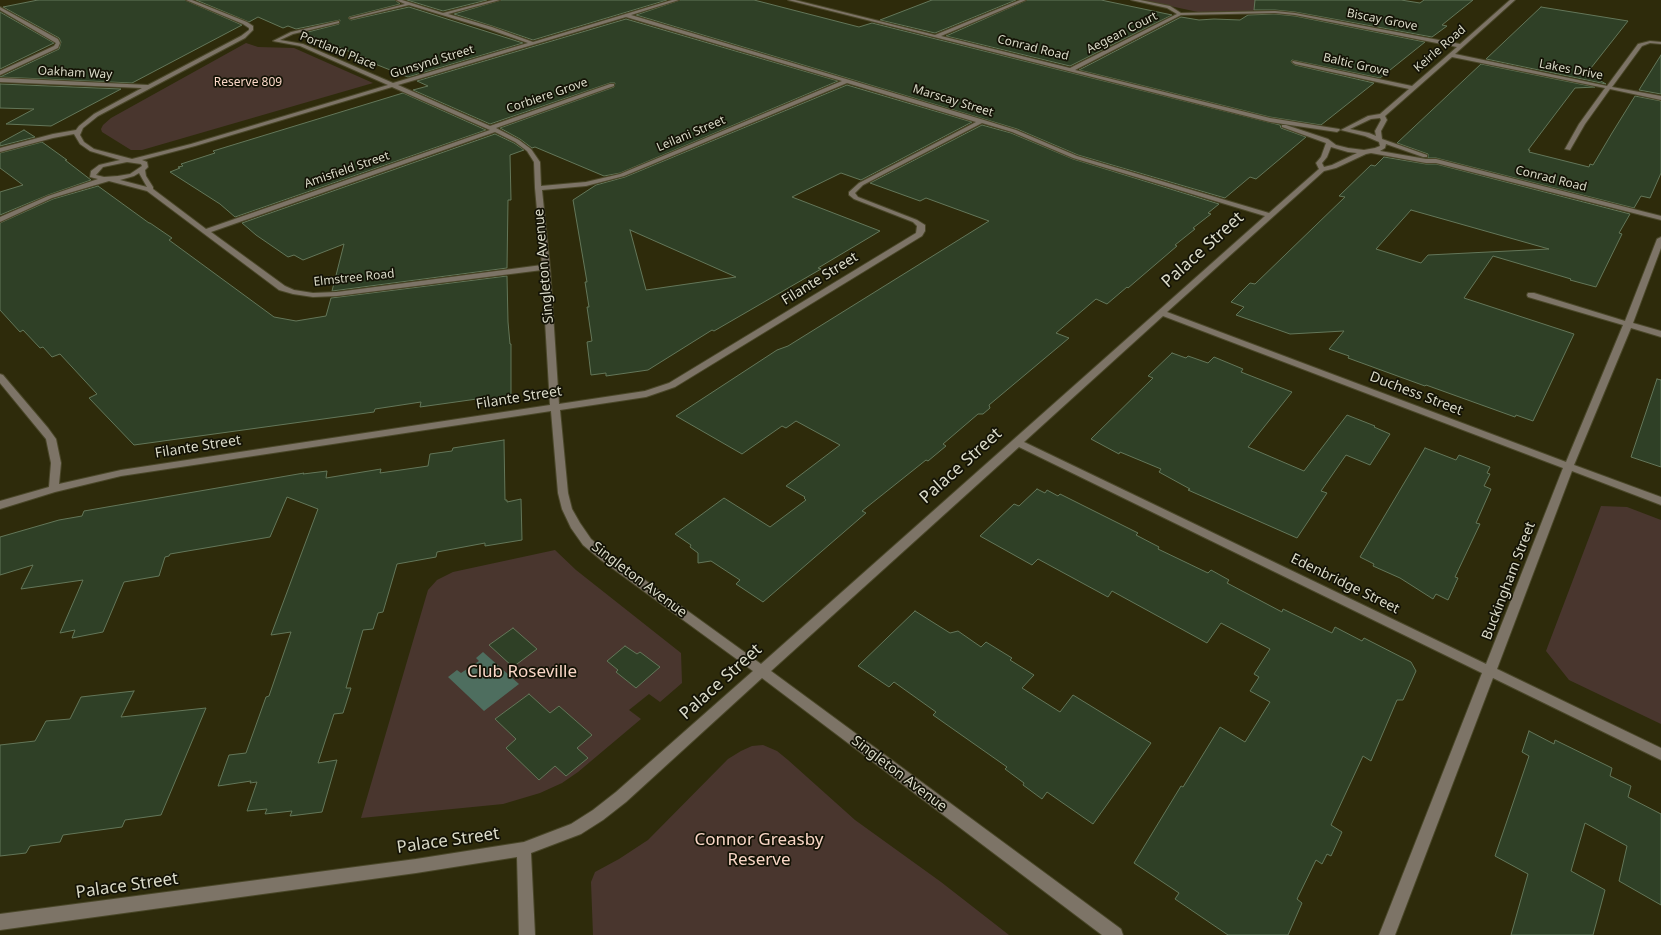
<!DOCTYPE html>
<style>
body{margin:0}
canvas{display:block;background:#2e2b0b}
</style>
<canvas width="1661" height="935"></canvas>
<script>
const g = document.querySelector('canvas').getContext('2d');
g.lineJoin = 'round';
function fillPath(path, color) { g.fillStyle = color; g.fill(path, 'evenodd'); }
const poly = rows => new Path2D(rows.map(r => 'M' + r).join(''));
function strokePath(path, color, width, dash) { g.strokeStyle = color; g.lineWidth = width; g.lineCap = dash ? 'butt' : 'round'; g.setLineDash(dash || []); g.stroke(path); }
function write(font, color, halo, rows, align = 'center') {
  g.font = font + ' "Noto Sans",sans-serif'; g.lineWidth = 3.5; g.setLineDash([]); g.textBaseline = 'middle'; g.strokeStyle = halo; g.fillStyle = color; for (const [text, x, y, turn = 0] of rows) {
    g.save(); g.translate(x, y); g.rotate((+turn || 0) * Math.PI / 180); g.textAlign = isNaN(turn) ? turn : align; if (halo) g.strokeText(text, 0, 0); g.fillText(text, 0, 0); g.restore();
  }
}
const green = poly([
 [1142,0,1272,0,1253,11,1198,12],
 [246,43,258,47,294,48,373,83,142,150,131,150,102,132,101,129,103,125,111,118],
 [1601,506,1627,507,1661,520,1661,724,1569,680,1546,651],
 [555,550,576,570,681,653,682,683,660,702,649,694,629,710,641,719,578,772,562,783,540,793,503,804,361,818,428,590,437,580,453,572],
 [763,745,777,751,788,760,855,820,941,882,1009,935,593,935,591,882,595,872,619,859,648,840,728,759,741,751,752,746]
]);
const water = poly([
 [483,652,519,684,484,711,448,677,457,670,461,673,479,661,476,658]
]);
const building = poly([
 [38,0,185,0,242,25,132,83,0,77,59,49,61,42,59,38,3,7,38,0],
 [196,0,395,0,400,4,349,17,348,18,351,20,409,7,523,43,408,77,370,62,373,61,304,33,339,24,340,20,296,29,288,26,283,28,258,17,249,22,196,0],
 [407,0,487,0,443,11,407,0],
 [501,0,667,0,533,40,492,26,454,14,501,0],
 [680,0,754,0,859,27,872,23,1280,125,1281,128,1306,137,1256,179,1250,177,1225,198,1078,155,1017,129,984,119,636,15,680,0],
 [932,0,1016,0,935,33,880,20,932,0],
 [1027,0,1101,0,1172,15,1070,66,946,36,1027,0],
 [1255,0,1401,0,1420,3,1424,0,1473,0,1442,25,1447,26,1432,37,1295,12,1275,10,1254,10,1255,0],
 [1541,7,1628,21,1587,73,1606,84,1486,59,1541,7],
 [0,12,54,43,0,69,0,12],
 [1275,14,1295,16,1425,42,1380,78,1292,60,1291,62,1295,65,1374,83,1321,125,1270,117,1079,70,1181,17,1199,20,1214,19,1240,20,1248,15,1275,14],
 [626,19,838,81,620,173,604,176,535,147,532,148,520,139,500,128,614,87,615,83,610,83,490,124,413,90,428,86,417,81,626,19],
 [1661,55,1661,94,1639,90,1661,55],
 [1481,64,1595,87,1575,88,1528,150,1530,150,1529,152,1589,167,1590,164,1593,165,1612,133,1635,96,1661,101,1661,173,1650,198,1641,196,1634,208,1436,158,1428,158,1428,154,1397,143,1481,64],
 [0,84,121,89,51,126,6,124,34,109,0,108,0,84],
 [847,85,972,122,861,180,841,173,792,197,880,231,818,268,821,269,714,331,712,330,648,370,606,376,606,373,591,375,587,342,592,341,587,307,589,307,585,282,587,282,573,200,596,185,625,177,847,85],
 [630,230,736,277,646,290,630,230],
 [403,93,486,130,235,217,220,204,170,172,180,168,178,167,183,166,181,164,215,153,213,151,403,93],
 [982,125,1011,133,1073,159,1219,204,1208,213,1211,214,1193,228,1195,229,1175,245,1177,246,1128,288,1127,287,1107,304,1096,299,1056,333,1069,338,989,405,990,408,983,414,978,414,943,444,946,446,928,461,926,460,862,511,866,513,763,602,736,584,740,580,711,561,698,563,698,553,690,547,691,545,675,534,724,498,770,527,806,500,804,498,805,497,786,486,840,445,796,421,786,428,782,426,742,454,676,416,777,350,788,346,989,221,926,198,920,201,870,183,982,125],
 [24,130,35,137,0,146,0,143,24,130],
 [495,134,514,143,524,150,510,155,511,200,508,200,507,268,332,291,344,244,303,260,294,255,288,257,256,235,242,223,495,134],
 [42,142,67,160,65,160,91,180,48,195,0,215,0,192,23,185,0,168,0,153,42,142],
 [1384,157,1426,164,1436,164,1630,214,1619,233,1622,234,1596,287,1570,280,1571,279,1493,256,1464,298,1574,334,1533,421,1516,415,1515,417,1426,385,1425,386,1348,358,1349,356,1329,349,1344,331,1290,334,1236,315,1244,307,1231,302,1250,283,1255,284,1345,197,1339,196,1371,165,1375,166,1384,157],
 [1411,210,1549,249,1428,255,1421,263,1376,249,1411,210],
 [98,186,149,223,150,223,172,238,169,240,274,317,296,321,326,316,331,298,507,276,508,322,510,344,511,344,511,396,484,400,484,398,420,407,421,402,375,409,374,412,134,445,89,398,97,394,60,354,52,357,43,347,40,348,23,330,20,332,0,310,0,223,53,199,98,186],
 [1172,353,1186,358,1188,356,1208,363,1214,357,1243,369,1241,372,1292,392,1248,447,1304,471,1347,415,1375,426,1374,427,1390,434,1370,465,1346,455,1321,491,1327,493,1297,538,1188,490,1190,489,1159,472,1161,469,1120,452,1119,454,1091,439,1153,378,1148,376,1172,353],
 [1657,379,1661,380,1661,467,1631,457,1657,379],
 [504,440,505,500,507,500,507,502,521,499,522,540,485,546,485,543,437,552,436,557,397,564,383,612,378,613,373,629,363,630,346,688,351,688,343,713,334,714,318,763,337,760,322,812,290,816,292,811,265,814,267,809,247,811,257,782,250,783,251,781,218,786,229,755,246,753,266,697,269,696,291,632,271,635,318,509,287,497,270,537,170,554,169,556,165,557,159,576,124,582,103,632,72,638,75,630,60,633,83,580,21,589,33,565,0,575,0,537,59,520,82,516,84,511,304,473,303,474,327,471,326,478,381,469,380,473,428,466,430,454,452,451,453,448,504,440],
 [1425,448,1456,460,1459,455,1490,467,1487,473,1490,474,1484,486,1491,489,1476,523,1480,524,1455,577,1458,578,1448,600,1436,594,1433,599,1400,578,1373,566,1374,564,1360,557,1425,448],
 [1037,489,1045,493,1047,490,1058,496,1060,494,1138,533,1136,535,1159,547,1158,549,1208,573,1211,570,1229,580,1227,583,1282,612,1283,609,1332,633,1335,627,1362,641,1364,638,1411,662,1416,671,1403,700,1397,700,1371,761,1363,756,1331,825,1342,832,1331,856,1327,854,1322,864,1316,860,1297,899,1302,903,1288,935,1228,935,1175,899,1179,893,1134,863,1181,786,1183,787,1220,727,1245,742,1270,702,1250,691,1259,677,1254,674,1270,649,1221,623,1207,643,1112,591,1108,597,1038,559,1032,565,980,536,1014,504,1019,506,1037,489],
 [915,611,950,633,958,631,981,647,986,642,1012,658,1010,660,1034,675,1022,688,1060,712,1073,695,1151,743,1093,824,1047,792,1042,799,1023,785,1024,783,1005,769,1007,767,933,715,936,712,894,682,889,687,858,666,915,611],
 [513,628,537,649,513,667,489,645,513,628],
 [625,646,637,654,640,652,660,667,636,688,616,672,618,670,607,661,625,646],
 [134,691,121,717,206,708,161,815,125,820,122,827,63,835,60,842,30,846,26,853,0,856,0,745,35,741,46,721,70,719,81,697,134,691],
 [529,694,550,713,559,706,592,735,577,748,588,758,566,776,555,766,539,780,506,748,516,739,495,719,529,694],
 [1529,731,1554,744,1555,740,1612,768,1610,776,1631,786,1628,797,1661,814,1661,905,1619,881,1627,846,1585,823,1571,871,1605,890,1593,935,1511,935,1528,874,1495,856,1529,756,1522,752,1529,731]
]);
const minor = poly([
 [186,0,192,0,247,22,253,26,253,30,245,38,98,116,83,128,80,135,84,142,94,149,132,159,191,144,388,85,300,46,273,41,291,32,339,21,339,23,293,34,280,40,303,44,393,83,528,43,488,29,409,5,351,19,349,18,405,4,396,0,402,0,443,13,493,0,500,0,448,14,492,27,533,42,672,0,679,0,631,15,984,120,1016,130,1077,156,1269,213,1319,169,1316,163,1321,157,1326,143,1282,127,1282,125,1286,125,1328,139,1336,145,1348,148,1364,150,1375,148,1380,146,1379,142,1365,136,1341,130,1368,116,1380,114,1409,89,1295,64,1292,62,1293,61,1412,86,1457,47,1295,15,1275,13,1181,15,1075,70,1270,118,1339,129,1340,130,1337,132,1270,122,788,0,795,0,935,35,1020,0,1026,0,941,36,1070,68,1177,14,1167,8,1131,0,1140,0,1170,6,1181,13,1275,11,1295,13,1460,44,1510,0,1515,0,1455,54,1607,86,1638,44,1650,41,1661,42,1661,44,1650,43,1642,46,1612,87,1661,96,1661,100,1610,89,1585,124,1570,150,1565,149,1579,124,1605,88,1452,57,1385,116,1387,120,1381,131,1382,139,1427,155,1427,157,1423,157,1386,144,1385,148,1380,151,1426,159,1436,159,1661,216,1661,220,1436,163,1426,163,1371,153,1366,154,1336,168,1324,171,1167,312,1566,462,1623,325,1528,297,1527,295,1528,293,1534,293,1625,321,1657,239,1661,237,1661,248,1633,323,1661,331,1661,337,1631,328,1574,465,1661,497,1661,505,1572,471,1497,669,1661,748,1661,760,1493,678,1395,935,1379,935,1482,673,1019,447,771,671,1121,929,1123,935,1102,935,762,678,626,802,603,820,581,834,531,853,535,935,519,935,517,857,416,873,0,930,0,914,416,859,524,842,571,824,593,810,616,792,753,671,601,560,583,545,571,528,562,509,558,493,551,411,121,476,55,492,0,509,0,501,49,487,51,463,46,439,0,383,0,374,3,375,48,428,56,439,61,463,59,484,121,470,550,405,542,270,337,296,313,297,293,294,279,290,147,191,109,181,52,198,0,222,0,217,48,196,98,179,90,177,91,171,99,165,120,160,90,151,80,144,74,134,53,138,0,152,0,148,53,134,76,130,79,126,94,114,142,88,0,82,0,78,148,85,241,36,249,30,249,28,243,24,186,0],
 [626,17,842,81,620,174,586,182,541,186,540,162,531,149,519,140,496,128,614,86,614,84,610,84,490,126,398,85,626,17],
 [847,83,976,122,859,183,849,192,849,195,854,199,913,222,917,226,916,233,669,383,645,391,559,404,550,267,542,190,586,186,624,176,847,83],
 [392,87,490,130,206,229,153,189,153,187,146,176,145,170,148,167,147,162,142,160,195,146,392,87],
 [1380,118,1381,120,1375,131,1376,136,1369,133,1350,129,1371,119,1380,118],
 [982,123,1012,132,1073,158,1265,216,761,664,609,554,591,539,580,523,572,509,568,493,560,410,646,397,675,387,922,236,925,231,925,225,917,220,858,197,855,193,863,185,982,123],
 [495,132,515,142,527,151,534,162,535,188,542,265,337,292,313,293,294,290,285,286,211,232,495,132],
 [1331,147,1348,152,1357,153,1332,165,1324,167,1322,163,1327,157,1331,147],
 [127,162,141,164,142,166,130,174,118,176,104,177,96,175,103,167,127,162],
 [139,173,147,187,120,180,134,176,139,173],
 [1163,316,1563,468,1486,664,1024,442,1163,316],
 [0,7,58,39,60,43,58,48,0,75,0,71,54,46,56,43,0,10,0,7]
]);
const farStreetnames = [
 ["Biscay Grove",1382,20,11],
 ["Aegean Court",1122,33,-27],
 ["Conrad Road",1033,48,14],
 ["Keirle Road",1440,49,-41],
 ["Portland Place",338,51,22],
 ["Gunsynd Street",432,62,-17],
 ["Baltic Grove",1356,65,13],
 ["Lakes Drive",1571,70,11],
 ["Oakham Way",75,73,3],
 ["Corbiere Grove",547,96,-19],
 ["Marscay Street",953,101,17],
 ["Leilani Street",691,134,-23],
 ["Amisfield Street",347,170,-19],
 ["Conrad Road",1551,179,14],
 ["Elmstree Road",354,278,-6]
];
const farParknames = [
 ["Reserve 809",248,83]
];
const streetNames = [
 ["Singleton Avenue",544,266,-95],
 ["Filante Street",820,279,-32],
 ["Duchess Street",1416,394,21],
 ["Filante Street",519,398,-9],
 ["Filante Street",198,447,-9],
 ["Singleton Avenue",639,580,37],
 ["Buckingham Street",1509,581,-69],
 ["Edenbridge Street",1345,584,26],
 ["Singleton Avenue",899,774,37]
];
const nearStreetnames = [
 ["Palace Street",1203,250,-42],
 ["Palace Street",961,466,-42],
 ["Palace Street",721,682,-42],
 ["Palace Street",448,841,-8],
 ["Palace Street",127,886,-8]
];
const nearParknames = [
 ["Club Roseville",522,672],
 ["Connor Greasby",759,840],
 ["Reserve",759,860]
];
fillPath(green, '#49362e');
fillPath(water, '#4e6e5f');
fillPath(building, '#2f4026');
strokePath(building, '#637659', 1);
strokePath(minor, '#4a4729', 2);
fillPath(minor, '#7d7467');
write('12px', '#dbdbc9', '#141306', farStreetnames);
write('12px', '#fad7c7', '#141306', farParknames);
write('14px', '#dbdbc9', '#141306', streetNames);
write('17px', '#dbdbc9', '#141306', nearStreetnames);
write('17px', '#fad7c7', '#141306', nearParknames);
</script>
